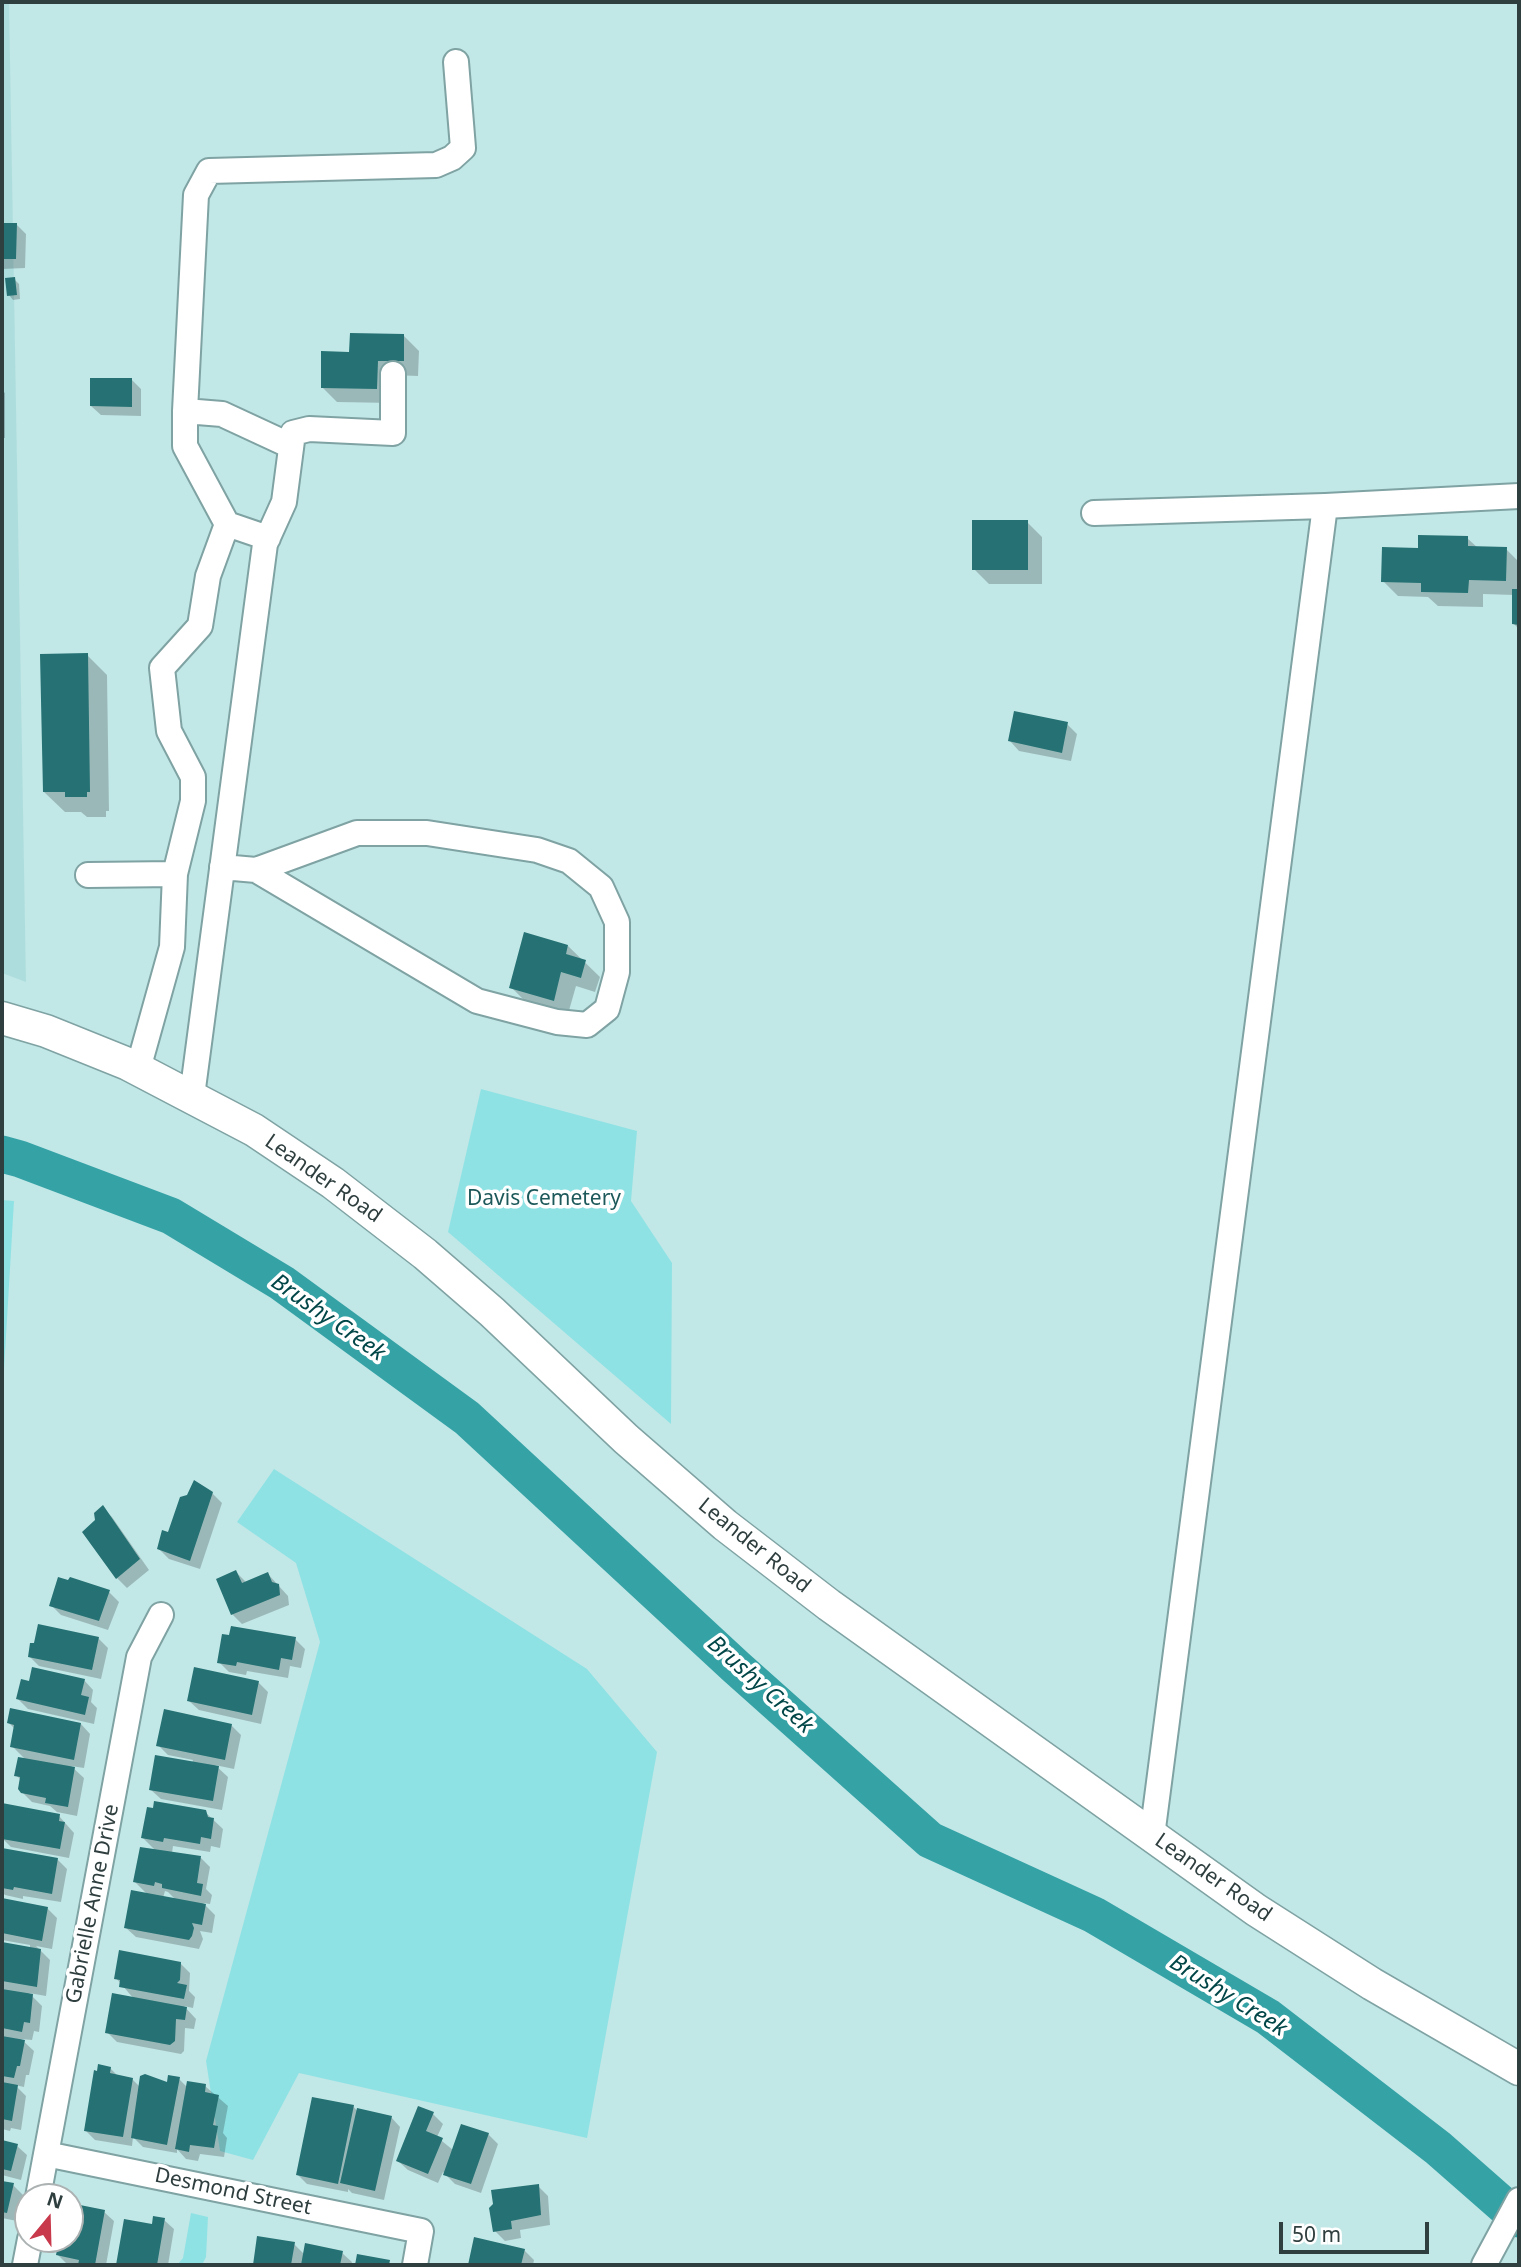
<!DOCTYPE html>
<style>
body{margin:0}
#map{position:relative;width:1521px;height:2267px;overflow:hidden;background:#c2e7e7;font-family:"Noto Sans",sans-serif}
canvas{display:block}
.frame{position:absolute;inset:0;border:4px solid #2f3e3e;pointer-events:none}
.north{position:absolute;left:14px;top:2183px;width:70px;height:70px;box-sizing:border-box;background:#fff;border:2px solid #acb2b2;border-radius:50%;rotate:19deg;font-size:19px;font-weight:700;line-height:28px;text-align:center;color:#2f3e3e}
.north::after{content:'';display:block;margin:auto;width:24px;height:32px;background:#c9394c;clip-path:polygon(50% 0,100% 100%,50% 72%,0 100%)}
.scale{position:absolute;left:1279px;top:2222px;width:150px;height:32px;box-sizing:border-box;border:4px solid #2f3e3e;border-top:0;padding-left:9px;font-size:21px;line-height:24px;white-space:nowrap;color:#2f3e3e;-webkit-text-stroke:5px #fff;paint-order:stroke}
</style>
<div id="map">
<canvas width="1521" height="2267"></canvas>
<div class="frame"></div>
<div class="north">N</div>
<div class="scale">50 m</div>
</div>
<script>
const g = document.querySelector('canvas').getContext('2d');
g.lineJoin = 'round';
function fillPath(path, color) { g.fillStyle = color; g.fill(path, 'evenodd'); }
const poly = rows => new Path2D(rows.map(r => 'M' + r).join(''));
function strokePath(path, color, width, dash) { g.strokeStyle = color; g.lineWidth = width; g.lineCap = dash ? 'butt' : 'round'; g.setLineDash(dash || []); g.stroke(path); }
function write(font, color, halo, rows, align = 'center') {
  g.font = font + ' "Noto Sans",sans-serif'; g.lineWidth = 7; g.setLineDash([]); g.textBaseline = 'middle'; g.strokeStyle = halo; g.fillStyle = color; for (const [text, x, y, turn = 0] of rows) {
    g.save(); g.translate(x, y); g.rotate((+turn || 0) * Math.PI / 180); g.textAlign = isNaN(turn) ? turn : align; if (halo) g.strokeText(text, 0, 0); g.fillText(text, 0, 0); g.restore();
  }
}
const built = poly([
 [2,2,9,2,26,982,2,973]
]);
const green = poly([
 [481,1089,637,1131,631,1201,672,1263,671,1424,448,1232],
 [2,1200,14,1201,2,1404],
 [274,1469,587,1669,657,1752,587,2138,299,2073,253,2160,220,2151,206,2061,320,1642,296,1563,237,1522],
 [191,2213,208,2217,206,2257,202,2265,177,2265,183,2258]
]);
const shadow = poly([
 [2,224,16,224,26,234,25,268,2,269],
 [14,279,19,284,20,299,13,300,9,295],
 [404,336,419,351,418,376,392,375,392,403,337,402,322,387,351,353],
 [131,379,141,389,141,416,101,415,91,406],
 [2,390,5,393,5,438,2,438],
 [1027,522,1042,537,1042,584,989,584,974,569],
 [1467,538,1478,548,1506,549,1519,562,1519,629,1514,624,1514,595,1483,594,1483,607,1438,606,1428,597,1398,596,1383,581,1420,550],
 [87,655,107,675,109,811,106,811,106,817,87,817,81,812,65,812,44,792],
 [1067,724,1077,734,1071,761,1019,751,1010,741],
 [568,946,600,977,595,992,576,986,568,1014,526,1002,511,987],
 [212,1493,222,1503,200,1569,169,1559,159,1549,170,1534],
 [102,1508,112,1517,149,1570,127,1588,117,1578,84,1532,96,1520],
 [236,1572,247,1583,268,1574,288,1596,289,1605,242,1624,232,1614,218,1580],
 [109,1592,119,1602,108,1630,61,1615,51,1605],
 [98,1638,108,1648,101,1679,39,1666,29,1656],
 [295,1639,305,1649,301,1668,290,1666,288,1678,247,1671,246,1675,229,1672,219,1662],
 [84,1680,93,1690,91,1702,97,1708,94,1724,28,1709,18,1699],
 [258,1682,268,1692,261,1724,199,1710,189,1701],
 [9,1723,81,1724,90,1734,84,1768,71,1766,84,1778,77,1816,57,1812,50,1806,32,1802,22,1792,21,1780,16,1775,26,1760,12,1746,15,1729],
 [231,1725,241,1735,234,1769,215,1765,228,1777,222,1810,161,1799,151,1790,192,1763,193,1760,168,1755,158,1745],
 [2,1805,59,1816,74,1833,69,1858,11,1847,2,1838,4,1822,2,1820],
 [205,1812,223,1829,220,1848,211,1846,210,1852,173,1846,172,1853,201,1858,210,1867,206,1889,212,1895,210,1904,203,1903,215,1915,212,1933,200,1931,203,1939,199,1949,136,1937,126,1928,148,1895,135,1882,156,1851,143,1838],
 [165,1891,168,1892,176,1900,163,1898],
 [2,1850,57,1859,67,1869,61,1902,23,1896,23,1899,5,1895,2,1892],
 [2,1899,47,1908,57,1918,52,1949,36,1946,50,1960,46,1996,29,1993,42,2006,39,2032,34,2031,32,2040,21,2039,34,2051,29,2075,26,2075,24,2087,15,2085,26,2096,21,2130,11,2128,10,2131,2,2129,2,1944,30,1948,30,1945,2,1940],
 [180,1963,190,1973,189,1991,195,1997,193,2008,184,2006,196,2019,194,2029,185,2028,184,2051,181,2054,117,2042,107,2032,134,1999,116,1978],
 [110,2068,119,2077,132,2079,140,2087,168,2084,179,2079,188,2088,205,2086,228,2106,223,2133,227,2138,224,2157,200,2154,198,2161,186,2159,177,2149,177,2153,143,2147,133,2137,132,2146,95,2140,86,2131],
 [353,2106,358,2112,391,2117,400,2127,384,2200,352,2193,348,2189,348,2192,307,2184,297,2174],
 [433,2114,443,2124,437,2137,453,2150,488,2134,498,2144,481,2193,455,2184,443,2172,438,2183,408,2170,398,2161],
 [2,2142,17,2146,27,2155,21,2180,2,2175],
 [2,2183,13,2185,23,2195,17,2221,2,2218],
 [538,2186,548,2196,550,2225,520,2230,521,2238,505,2241,495,2231],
 [70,2205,104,2212,114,2221,106,2265,68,2265,58,2255,61,2239,70,2239],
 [164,2220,174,2229,168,2265,118,2265,126,2221,153,2226],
 [259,2238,294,2244,304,2254,342,2253,352,2262,351,2265,254,2265],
 [475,2239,524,2250,534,2260,533,2265,470,2265]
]);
const river = poly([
 [2,1154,20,1159,171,1216,282,1283,467,1418,736,1667,930,1840,1094,1915,1268,2017,1438,2148,1519,2219]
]);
const building = poly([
 [2,223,17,223,16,259,2,259],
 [15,277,17,295,7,296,5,278],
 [350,333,404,334,404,361,378,361,377,389,321,388,321,351,349,352],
 [90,378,132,378,132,407,90,406],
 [972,520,1028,520,1028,570,972,570],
 [1418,535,1468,536,1468,546,1507,547,1506,581,1469,580,1468,593,1421,592,1421,583,1381,582,1382,547,1418,548],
 [1512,589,1519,589,1519,625,1512,624],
 [88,653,90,792,87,792,87,797,65,797,65,792,43,792,40,654],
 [1014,711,1068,722,1062,753,1008,741],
 [524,932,568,945,566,954,586,960,581,978,561,972,554,1001,509,988],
 [194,1480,213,1492,190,1561,157,1549,162,1530,168,1532,180,1497,187,1495],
 [103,1505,140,1559,116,1579,82,1532,95,1520,94,1513],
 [236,1570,242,1583,268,1572,272,1582,279,1584,280,1595,231,1615,216,1579],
 [58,1577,68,1580,70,1577,110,1590,99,1621,49,1606],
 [38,1624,99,1637,92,1670,28,1657,30,1643,34,1643],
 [231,1626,296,1637,292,1660,281,1658,279,1670,237,1662,236,1666,217,1663,222,1634,229,1635],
 [32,1667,85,1679,81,1695,89,1697,85,1715,16,1699,21,1679,29,1681],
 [194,1667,259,1681,252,1715,187,1701],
 [10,1708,81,1723,74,1760,10,1747,14,1725,7,1723],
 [164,1709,232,1724,225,1760,156,1746],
 [155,1755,219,1766,213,1801,149,1790],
 [18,1757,75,1767,68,1807,45,1803,46,1798,21,1793,18,1789,20,1777,14,1776],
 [154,1801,206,1810,208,1817,214,1818,211,1839,201,1837,200,1844,164,1838,163,1842,141,1838,147,1807,153,1808],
 [2,1803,60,1814,59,1821,65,1822,60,1849,2,1839],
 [140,1847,201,1856,197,1883,203,1884,201,1896,162,1888,162,1884,155,1882,154,1886,133,1882],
 [2,1848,58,1858,52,1894,14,1887,13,1890,2,1888],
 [131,1890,206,1904,202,1925,192,1923,194,1928,192,1936,189,1940,124,1928],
 [2,1898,48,1907,42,1941,2,1933],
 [2,1942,41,1949,37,1987,2,1981],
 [119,1950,181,1962,180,1980,177,1983,187,1985,184,1999,119,1987,120,1980,114,1979],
 [2,1989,33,1994,30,2023,24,2022,22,2032,2,2028],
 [112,1993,187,2007,185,2020,176,2019,175,2041,170,2045,105,2033],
 [2,2036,25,2040,20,2066,17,2066,14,2078,2,2076],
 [98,2064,111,2067,110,2073,133,2078,123,2137,84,2131,94,2070,97,2071],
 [145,2074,167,2082,168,2075,180,2077,167,2145,131,2138,140,2076],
 [187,2081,206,2084,205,2092,219,2095,213,2125,218,2126,214,2148,190,2145,189,2152,175,2149],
 [2,2082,18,2085,12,2121,2,2119],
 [312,2097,354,2105,338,2184,296,2175],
 [418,2106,434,2112,426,2131,443,2138,428,2174,396,2161],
 [357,2108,392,2116,375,2191,340,2183],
 [461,2124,489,2133,471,2184,443,2175],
 [2,2140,18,2144,11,2171,2,2169],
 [2,2181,14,2183,7,2213,2,2212],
 [539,2184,541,2215,511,2221,512,2229,493,2232,489,2208,493,2204,491,2190],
 [70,2203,105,2210,95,2265,78,2265,79,2260,56,2255,59,2239,70,2239],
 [153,2216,165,2218,157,2265,116,2265,124,2219,152,2224],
 [257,2236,295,2242,291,2265,253,2265],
 [474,2237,525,2249,521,2265,468,2265],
 [305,2243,343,2251,340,2265,301,2265],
 [357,2254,390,2260,389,2265,355,2265]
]);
const minor = poly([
 [185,411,196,195,209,171,436,165,452,158,463,148,456,62],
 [1094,513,1325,506,1519,496],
 [268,538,227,524,185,446,185,411,222,414,291,446],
 [222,867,256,870,357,833,427,833,537,850,569,861,601,887,617,922,617,972,607,1009,587,1025,557,1022,477,1001,256,870],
 [175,874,193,801,193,777,169,731,162,668,200,626,208,576,227,524],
 [88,875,175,874,172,947,138,1069],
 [192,1096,265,544,284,502,293,433,309,429,393,433,393,374],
 [1152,1836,1325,506],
 [46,2154,421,2231,415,2265],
 [38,2197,139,1657,161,1615],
 [25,2265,30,2239],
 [1484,2265,1519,2200]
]);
const major = poly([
 [2,1018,46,1031,128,1064,254,1130,333,1183,425,1254,492,1312,626,1439,725,1525,829,1605,1256,1910,1372,1984,1519,2069]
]);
const streetNames = [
 ["Leander Road",323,1179,35],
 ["Leander Road",754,1546,39],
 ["Leander Road",1213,1878,35],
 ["Gabrielle Anne Drive",93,1904,-79],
 ["Desmond Street",233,2192,12]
];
const parkNames = [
 ["Davis Cemetery",544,1199]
];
const waterNames = [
 ["Brushy Creek",328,1318,35],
 ["Brushy Creek",760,1685,42],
 ["Brushy Creek",1228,1996,32]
];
fillPath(built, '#aeddde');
fillPath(green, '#8fe2e4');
fillPath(shadow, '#0003');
strokePath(river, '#35a2a6', 37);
fillPath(building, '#257173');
strokePath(minor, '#7fa2a3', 28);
strokePath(major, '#7fa2a3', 35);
strokePath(minor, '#fff', 24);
strokePath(major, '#fff', 32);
write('21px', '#2f3e3e', '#fff', streetNames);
write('21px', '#1d595a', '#fff', parkNames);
write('italic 23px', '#024648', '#fff', waterNames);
</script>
